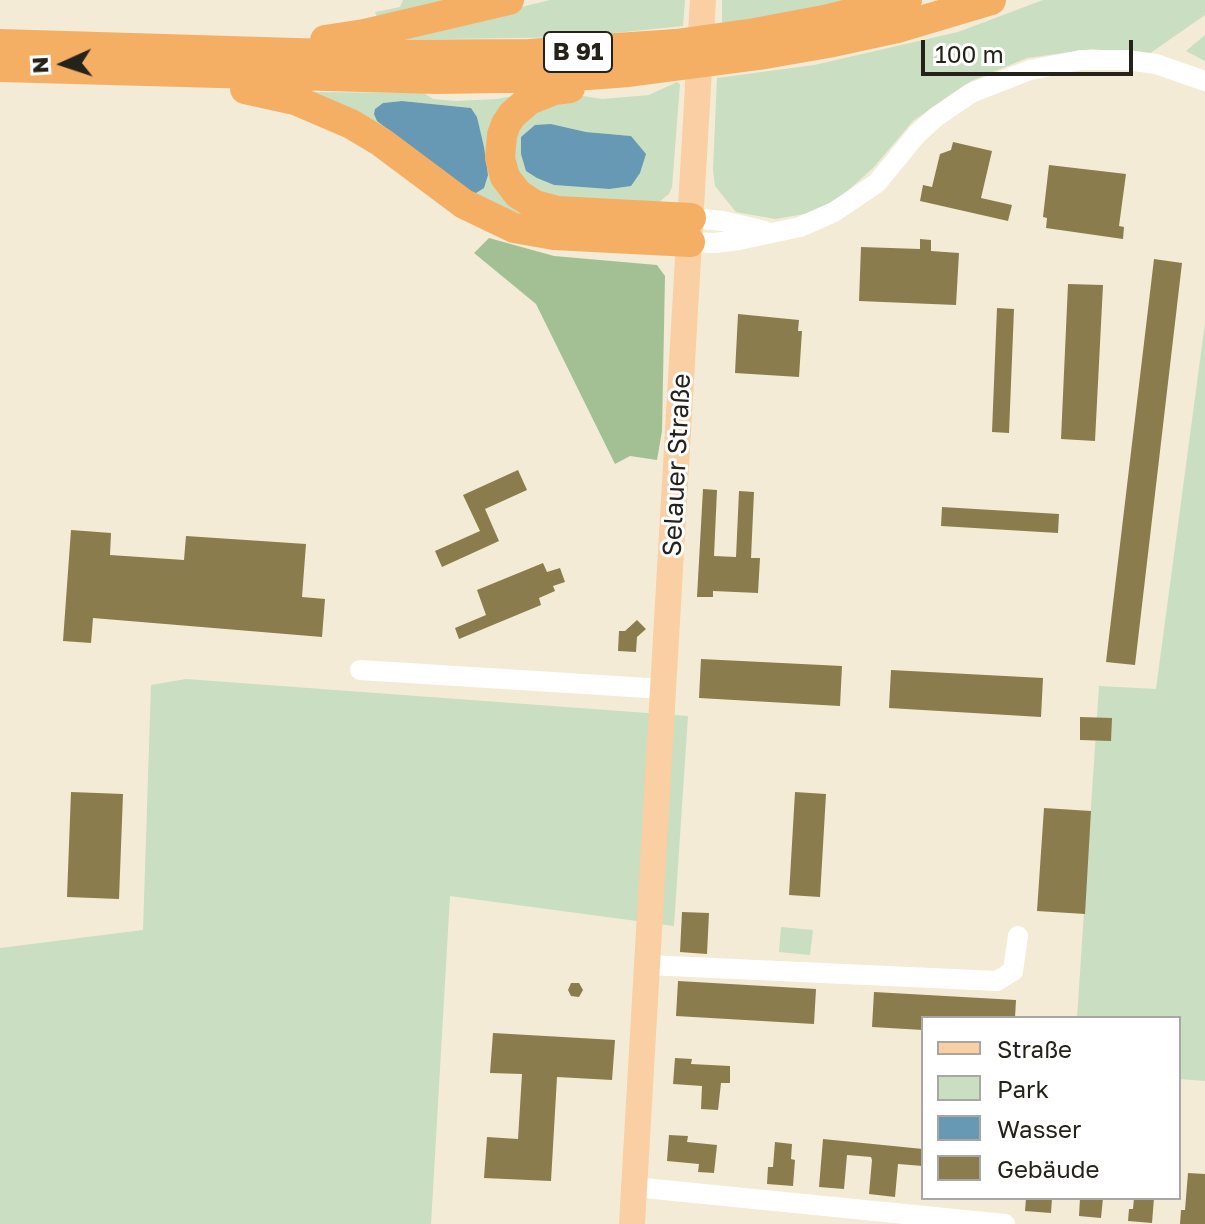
<!DOCTYPE html>
<meta charset="utf-8">
<style>
body{margin:0}
#map{position:relative;width:1205px;height:1224px;overflow:hidden;background:#f3ebd5;font-family:"Golos Text",sans-serif}
canvas{display:block}
.legend{position:absolute;left:921px;top:1016px;width:260px;height:184px;box-sizing:border-box;background:#fff;border:2px solid #a8a7a3;margin:0;padding:10px 14px;list-style:none;font-size:24px;color:#25221a}
.legend li{display:flex;align-items:center;gap:16px;height:40px}
.legend b{width:40px;border:2px solid #a8a7a3}
.north{position:absolute;left:24px;top:24px;width:80px;height:80px;-webkit-text-stroke:6px #fff;paint-order:stroke;rotate:267deg;font-size:22px;font-weight:700;line-height:32px;text-align:center;color:#25221a}
.north::after{content:'';display:block;margin:auto;width:28px;height:36px;background:#25221a;clip-path:polygon(50% 0,100% 100%,50% 72%,0 100%)}
.scale{position:absolute;left:921px;top:40px;width:212px;height:36px;box-sizing:border-box;border:4px solid #25221a;border-top:0;padding-left:10px;font-size:24px;line-height:28px;white-space:nowrap;color:#25221a;-webkit-text-stroke:6px #fff;paint-order:stroke}
</style>
<div id="map">
<canvas width="1205" height="1224"></canvas>
<ul class="legend">
<li><b style="height:10px;background:#f9cfa3"></b>Straße</li>
<li><b style="height:22px;background:#cadec1"></b>Park</li>
<li><b style="height:22px;background:#6798b4"></b>Wasser</li>
<li><b style="height:22px;background:#8b7c4d"></b>Gebäude</li>
</ul>
<div class="north">N</div>
<div class="scale">100 m</div>
</div>
<script>
const g = document.querySelector('canvas').getContext('2d');
g.lineJoin = 'round';
function fillPath(path, color) { g.fillStyle = color; g.fill(path, 'evenodd'); }
const poly = rows => new Path2D(rows.map(r => 'M' + r).join(''));
function strokePath(path, color, width, dash) { g.strokeStyle = color; g.lineWidth = width; g.lineCap = dash ? 'butt' : 'round'; g.setLineDash(dash || []); g.stroke(path); }
function write(font, color, halo, rows, align = 'center') {
  g.font = font + ' "Golos Text",sans-serif'; g.lineWidth = 6; g.setLineDash([]); g.textBaseline = 'middle'; g.strokeStyle = halo; g.fillStyle = color; for (const [text, x, y, turn = 0] of rows) {
    g.save(); g.translate(x, y); g.rotate((+turn || 0) * Math.PI / 180); g.textAlign = isNaN(turn) ? turn : align; if (halo) g.strokeText(text, 0, 0); g.fillText(text, 0, 0); g.restore();
  }
}
const green = poly([
 [403,0,476,0,379,22,375,12,400,7],
 [550,0,685,0,683,26,576,37,386,40],
 [722,0,851,0,722,25],
 [1043,0,1205,0,1205,15,1149,54,1092,49,1027,58,971,81,913,121,874,167,841,197,810,213,775,219,736,212,715,186,713,169,717,78,814,65,958,32],
 [1205,35,1205,61,1186,51],
 [677,82,680,84,672,187,669,194,659,202,647,206,541,195,517,175,513,136,533,107,583,96,602,99,649,95],
 [551,124,586,132,631,136,609,189,554,185,537,178],
 [304,92,424,93,433,99,456,101,497,99,519,95,493,131,543,219,500,212],
 [402,101,471,108,477,117,488,175,375,109,383,103],
 [1205,323,1205,1081,1179,1079,1179,1018,1077,1018,1099,686,1156,689],
 [186,679,688,716,674,926,450,896,431,1224,0,1224,0,948,143,930,151,685],
 [781,927,813,930,810,955,779,952]
]);
const forest = poly([
 [489,238,554,256,657,265,665,276,662,431,657,460,630,456,615,464,536,304,474,253]
]);
const water = poly([
 [402,101,471,108,477,117,484,147,488,175,484,188,476,193,467,190,377,121,374,114,375,109,383,103],
 [551,124,586,132,631,136,646,154,640,173,631,186,609,189,554,185,537,178,526,171,521,154,521,137,535,125]
]);
const building = poly([
 [953,142,992,151,981,198,1012,205,1008,221,920,201,923,185,932,187,940,154,951,150],
 [1049,165,1126,174,1119,226,1124,227,1123,239,1046,228,1047,218,1043,217],
 [920,239,931,240,931,251,959,253,956,305,859,301,861,247,920,249],
 [1154,259,1182,263,1135,665,1106,662],
 [1068,284,1103,285,1095,441,1061,439],
 [997,308,1014,309,1009,433,992,432],
 [738,314,799,320,798,331,802,331,799,377,735,373],
 [518,470,527,490,485,509,499,541,442,567,435,551,480,531,463,495],
 [703,489,717,490,714,556,736,557,739,491,754,492,751,558,760,558,758,593,713,591,713,597,697,597],
 [942,507,1059,514,1058,533,941,526],
 [71,530,111,533,110,555,184,560,186,536,306,544,302,597,325,599,322,637,93,618,91,643,63,641],
 [543,563,547,572,560,568,565,582,553,586,555,591,539,598,541,605,459,639,455,628,486,615,477,590],
 [637,620,646,629,637,637,636,652,618,651,619,631,625,631],
 [701,659,842,666,840,706,699,698],
 [891,670,1043,678,1041,717,889,708],
 [1080,717,1112,718,1111,741,1080,740],
 [71,792,123,794,119,899,67,897],
 [795,792,826,794,820,897,789,895],
 [1044,808,1091,811,1085,914,1037,911],
 [682,912,709,913,707,954,680,952],
 [678,981,816,989,814,1024,676,1016],
 [571,983,579,983,583,990,579,997,571,996,568,990],
 [874,992,1016,1000,1015,1018,923,1018,923,1030,872,1027],
 [493,1033,615,1040,612,1080,557,1077,551,1181,484,1178,487,1137,518,1139,522,1074,490,1073],
 [675,1058,692,1059,691,1064,730,1066,730,1083,721,1083,718,1110,701,1109,702,1086,673,1084],
 [669,1135,688,1136,687,1142,717,1145,714,1173,698,1172,699,1164,667,1161],
 [823,1139,923,1149,923,1166,898,1164,895,1197,869,1194,872,1160,871,1157,847,1155,844,1189,819,1187],
 [775,1142,792,1144,791,1159,795,1160,793,1186,767,1184,768,1167,773,1167],
 [1188,1173,1205,1174,1205,1224,1180,1224,1181,1210,1185,1210],
 [1026,1198,1052,1198,1051,1213,1025,1211],
 [1080,1198,1103,1198,1101,1218,1079,1216],
 [1134,1198,1154,1198,1152,1223,1128,1221,1129,1209,1133,1209]
]);
const minor = poly([
 [691,218,723,221,765,231],
 [690,242,715,243,739,240,800,227,834,212,877,183,917,134,936,117,971,93,1030,70,1081,60,1127,60,1156,64,1205,81],
 [360,670,664,689],
 [648,965,997,981,1013,971,1018,936],
 [634,1187,1005,1224]
]);
const major = poly([
 [632,1224,703,0]
]);
const highway = poly([
 [325,40,364,34,509,0],
 [0,44,361,55,529,54,676,44,755,33,824,20,907,0],
 [0,67,437,79,561,77,629,72,759,55,828,43,897,28,991,0],
 [570,88,554,90,529,100,512,115,506,124,502,135,500,158,505,177,518,194,535,205,557,211,691,218],
 [245,89,295,100,351,124,381,142,464,204,514,228,554,235,690,242]
]);
const shields = [
 [578,52,68]
];
const shieldNames = [
 ["B 91",578,52]
];
const streetNames = [
 ["Selauer Straße",677,465,-87]
];
fillPath(green, '#cadec1');
fillPath(forest, '#a3c095');
fillPath(water, '#6798b4');
fillPath(building, '#8b7c4d');
strokePath(minor, '#fff', 20);
strokePath(major, '#f9cfa3', 26);
strokePath(highway, '#f5af65', 30);
for (const [x, y, w] of shields) { const box = new Path2D(); box.roundRect(x - w / 2, y - 20, w, 40, 6); g.fillStyle = '#fff'; g.fill(box); strokePath(box, '#25221a', 2); }
write('bold 24px', '#25221a', null, shieldNames);
write('26px', '#25221a', '#fff', streetNames);
</script>
